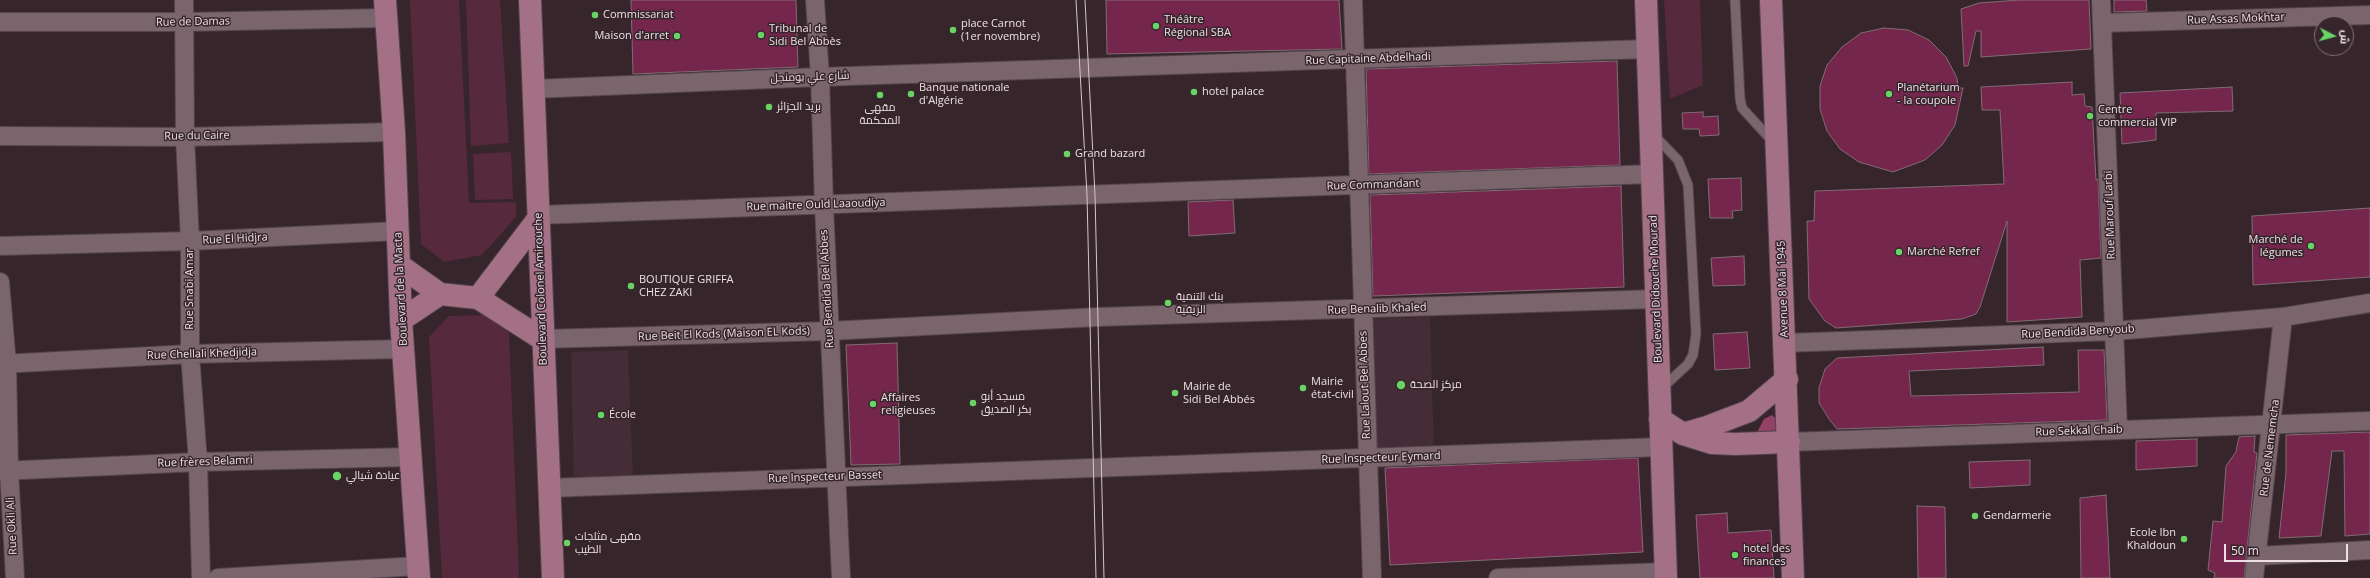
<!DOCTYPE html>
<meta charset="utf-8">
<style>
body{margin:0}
#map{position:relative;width:2370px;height:578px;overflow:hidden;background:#37252c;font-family:"Open Sans",Cairo,sans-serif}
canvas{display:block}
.north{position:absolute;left:2314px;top:16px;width:40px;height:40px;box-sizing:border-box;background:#37252c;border:1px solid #7f7076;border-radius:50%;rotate:96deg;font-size:11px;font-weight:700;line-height:16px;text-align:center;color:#ece0e4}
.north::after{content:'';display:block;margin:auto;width:14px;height:18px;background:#68d465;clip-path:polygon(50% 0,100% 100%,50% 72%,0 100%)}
.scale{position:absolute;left:2224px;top:544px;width:124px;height:18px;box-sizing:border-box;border:2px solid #ece0e4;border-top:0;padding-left:5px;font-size:12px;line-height:14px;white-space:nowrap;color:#ece0e4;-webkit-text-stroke:3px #37252c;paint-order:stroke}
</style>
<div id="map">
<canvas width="2370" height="578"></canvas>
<div class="north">ش</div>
<div class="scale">50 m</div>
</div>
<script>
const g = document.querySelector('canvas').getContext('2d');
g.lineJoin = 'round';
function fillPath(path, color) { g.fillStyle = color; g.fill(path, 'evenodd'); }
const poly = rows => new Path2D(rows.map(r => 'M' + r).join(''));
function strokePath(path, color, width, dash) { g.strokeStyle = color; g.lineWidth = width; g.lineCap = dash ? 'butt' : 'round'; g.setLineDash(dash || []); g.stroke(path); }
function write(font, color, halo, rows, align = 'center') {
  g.font = font + ' "Open Sans",Cairo,sans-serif'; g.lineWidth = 3; g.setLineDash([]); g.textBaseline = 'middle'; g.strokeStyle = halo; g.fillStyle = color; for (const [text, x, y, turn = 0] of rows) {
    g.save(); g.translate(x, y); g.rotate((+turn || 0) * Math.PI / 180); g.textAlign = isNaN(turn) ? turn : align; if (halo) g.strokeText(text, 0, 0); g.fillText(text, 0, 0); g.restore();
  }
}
const built = poly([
 [1430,317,1434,451,1371,454,1368,319],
 [628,350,633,477,574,481,571,352]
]);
const green = poly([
 [410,0,459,0,469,203,516,202,516,217,482,255,444,262,421,244],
 [466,0,500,0,509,143,471,146],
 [1664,0,1700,0,1703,85,1670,99],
 [511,152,513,199,475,200,473,154],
 [488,315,509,333,519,578,442,578,429,337,449,316]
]);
const forest = poly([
 [1772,415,1778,421,1779,430,1773,431,1767,435,1756,434,1764,419]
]);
const building = poly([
 [631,0,796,0,798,67,633,74,631,0],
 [1106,0,1339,0,1342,49,1107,54,1106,0],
 [2019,0,2089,0,2091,49,1981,57,1981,31,1976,31,1968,66,1964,66,1961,9,1979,3,2019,0],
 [2114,0,2146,0,2147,11,2114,12,2114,0],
 [1884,28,1908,30,1929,40,1946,57,1957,78,1958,88,1963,88,1955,125,1942,145,1925,160,1893,172,1859,162,1840,149,1827,131,1820,109,1820,86,1827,65,1842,47,1861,33,1884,28],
 [1617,61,1620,165,1369,174,1366,69,1617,61],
 [2072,82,2072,95,2084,94,2085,106,2092,107,2096,180,2098,179,2101,258,2080,260,2082,317,2007,322,2007,221,1980,307,1976,314,1962,319,1836,328,1825,321,1809,299,1807,221,1814,221,1815,191,2004,184,2000,110,1982,110,1981,87,2072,82],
 [2232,87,2233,111,2156,113,2156,140,2122,144,2120,93,2232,87],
 [1703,112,1703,117,1718,116,1719,135,1700,136,1699,129,1683,129,1682,113,1703,112],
 [1741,178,1742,210,1732,211,1733,218,1710,218,1708,179,1741,178],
 [1621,186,1624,287,1373,296,1370,195,1621,186],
 [1233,200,1235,233,1189,236,1188,202,1233,200],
 [2370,208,2370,277,2253,285,2252,216,2370,208],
 [1744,256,1745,285,1713,286,1711,258,1744,256],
 [1747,332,1750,368,1715,370,1713,334,1747,332],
 [897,343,900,464,851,465,846,345,897,343],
 [2043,347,2044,365,1909,371,1911,396,2079,392,2078,350,2104,350,2107,420,1837,429,1829,419,1819,403,1819,388,1825,369,1837,358,2043,347],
 [2370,432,2370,534,2345,536,2344,451,2332,451,2321,536,2279,538,2286,473,2286,435,2370,432],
 [2255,436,2254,452,2257,453,2244,578,2214,578,2215,573,2208,570,2213,521,2222,522,2226,466,2236,452,2239,437,2255,436],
 [2197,439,2197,466,2136,470,2136,441,2197,439],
 [1638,458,1643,552,1390,565,1385,468,1638,458],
 [2030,460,2030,485,1970,488,1969,462,2030,460],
 [2106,495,2110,578,2081,578,2080,498,2106,495],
 [1917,506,1945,507,1946,578,1918,578,1917,506],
 [1727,513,1728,533,1771,530,1774,578,1700,578,1696,515,1727,513]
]);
const service = poly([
 [1735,0,1740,99,1742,108,1773,142],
 [1654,135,1678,160,1688,185,1696,334,1693,355,1688,364,1661,389]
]);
const minor = poly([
 [184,0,185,137,190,241,190,354,198,462,201,578],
 [815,0,820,77,824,205,841,578],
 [1353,0,1372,578],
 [2101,0,2118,429],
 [0,22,185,22,385,18],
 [2102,23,2370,15],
 [533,89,820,77,1647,49],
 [0,136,185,137,394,132],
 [538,215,1652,174],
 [0,246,190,241,398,231],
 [0,282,7,364,9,470,15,578],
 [542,339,829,331,1098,317,1656,299],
 [1785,343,2115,331,2283,317,2370,303],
 [0,364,190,354,403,349],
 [1789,442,2370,421],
 [0,471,198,462,411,457],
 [549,488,1661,447],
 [2257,556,2370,550],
 [218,578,418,566],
 [1498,578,1665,572],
 [2254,578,2283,317]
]);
const primary = poly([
 [385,0,394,132,401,320,419,578],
 [530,0,553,578],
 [1646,0,1666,578],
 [1771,0,1793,578],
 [399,265,440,294,478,298,542,339],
 [478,298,538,219],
 [401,320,440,294],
 [1660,419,1683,434,1707,427,1749,411,1787,379],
 [1683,434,1712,443,1735,444,1789,442]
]);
const tram = poly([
 [1076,0,1087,195,1096,578],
 [1085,0,1095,195,1104,578]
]);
const markers = [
 [595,15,4,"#68d465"],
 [1156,26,4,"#68d465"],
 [953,30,4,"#68d465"],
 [761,35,4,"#68d465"],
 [677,36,4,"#68d465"],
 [1194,92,4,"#68d465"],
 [911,94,4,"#68d465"],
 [1889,94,4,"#68d465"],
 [880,95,4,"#68d465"],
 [769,107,4,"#68d465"],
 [2090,116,4,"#68d465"],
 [1067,154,4,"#68d465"],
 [2311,246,4,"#68d465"],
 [1899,252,4,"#68d465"],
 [631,286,4,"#68d465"],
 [1168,303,4,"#68d465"],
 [1401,385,5,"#68d465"],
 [1303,388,4,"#68d465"],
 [1175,393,4,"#68d465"],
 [973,403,4,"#68d465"],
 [873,404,4,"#68d465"],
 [601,415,4,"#68d465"],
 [337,476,5,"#68d465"],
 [1975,516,4,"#68d465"],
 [2184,539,4,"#68d465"],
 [567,543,4,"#68d465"],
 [1735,555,4,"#68d465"]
];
const poiNames = [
 ["Commissariat",603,15],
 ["Théâtre",1164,20],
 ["Régional SBA",1164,33],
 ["place Carnot",961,24],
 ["(1er novembre)",961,37],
 ["Tribunal de",769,29],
 ["Sidi Bel Abbès",769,42],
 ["Maison d'arret",669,36,"right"],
 ["Banque nationale",919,88],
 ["d'Algérie",919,101],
 ["Planétarium",1897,88],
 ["- la coupole",1897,101],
 ["hotel palace",1202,92],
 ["بريد الجزائر",777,107],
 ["مقهى",880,108,"center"],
 ["المحكمة",880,121,"center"],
 ["Centre",2098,110],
 ["commercial VIP",2098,123],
 ["Grand bazard",1075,154],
 ["Marché de",2303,240,"right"],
 ["légumes",2303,253,"right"],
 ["Marché Refref",1907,252],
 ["BOUTIQUE GRIFFA",639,280],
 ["CHEZ ZAKI",639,293],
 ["بنك التنمية",1176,297],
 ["الريفية",1176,310],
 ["Mairie",1311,382],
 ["état-civil",1311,395],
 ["مركز الصحة",1410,385],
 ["Mairie de",1183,387],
 ["Sidi Bel Abbés",1183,400],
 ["مسجد أبو",981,397],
 ["بكر الصديق",981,410],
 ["Affaires",881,398],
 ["religieuses",881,411],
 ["École",609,415],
 ["عيادة شيالي",346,476],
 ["Gendarmerie",1983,516],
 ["Ecole Ibn",2176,533,"right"],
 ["Khaldoun",2176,546,"right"],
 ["مقهى مثلجات",575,537],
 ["الطيب",575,550],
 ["hotel des",1743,549],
 ["finances",1743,562]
];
const streetNames = [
 ["Rue Assas Mokhtar",2236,19,-2],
 ["Rue de Damas",193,22,-1],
 ["Rue Capitaine Abdelhadi",1368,59,-2],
 ["شارع علي بومنجل",810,77,-2],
 ["Rue du Caire",197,136,-1],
 ["Rue Commandant",1373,185,-2],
 ["Rue maitre Ould Laaoudiya",816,205,-2],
 ["Rue Marouf Larbi",2110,215,-92],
 ["Rue El Hidjra",235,239,-3],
 ["Rue Snabi Amar",190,289,-90],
 ["Boulevard de la Macta",401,289,-93],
 ["Boulevard Colonel Amirouche",541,289,-92],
 ["Rue Bendida Bel Abbes",827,289,-93],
 ["Boulevard Didouche Mourad",1656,289,-92],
 ["Avenue 8 Mai 1945",1783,289,-92],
 ["Rue Benalib Khaled",1377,309,-2],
 ["Rue Bendida Benyoub",2078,332,-3],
 ["Rue Beit El Kods (Maison EL Kods)",724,334,-2],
 ["Rue Chellali Khedjidja",202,354,-2],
 ["Rue Lalout Bel Abbes",1365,385,-92],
 ["Rue Sekkal Chaib",2079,431,-2],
 ["Rue de Nememcha",2270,448,-83],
 ["Rue Inspecteur Eymard",1381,458,-2],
 ["Rue frères Belamri",205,462,-2],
 ["Rue Inspecteur Basset",825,477,-2],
 ["Rue Okli Ali",12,526,-93]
];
fillPath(built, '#442d37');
fillPath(green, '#56293d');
fillPath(forest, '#944168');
fillPath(building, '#75264d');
strokePath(building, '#816c74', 1);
strokePath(service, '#54454b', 11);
strokePath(minor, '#54454b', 20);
strokePath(primary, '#54454b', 24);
strokePath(service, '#7a656d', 9);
strokePath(minor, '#7a656d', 18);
strokePath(primary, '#a37085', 22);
strokePath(tram, '#d4c7cb', 1);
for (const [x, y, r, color] of markers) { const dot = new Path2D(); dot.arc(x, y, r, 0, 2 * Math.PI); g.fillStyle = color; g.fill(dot); strokePath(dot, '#37252c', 1.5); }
write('11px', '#ece0e4', '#37252c', poiNames, 'left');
write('11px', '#ece0e4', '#37252c', streetNames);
</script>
